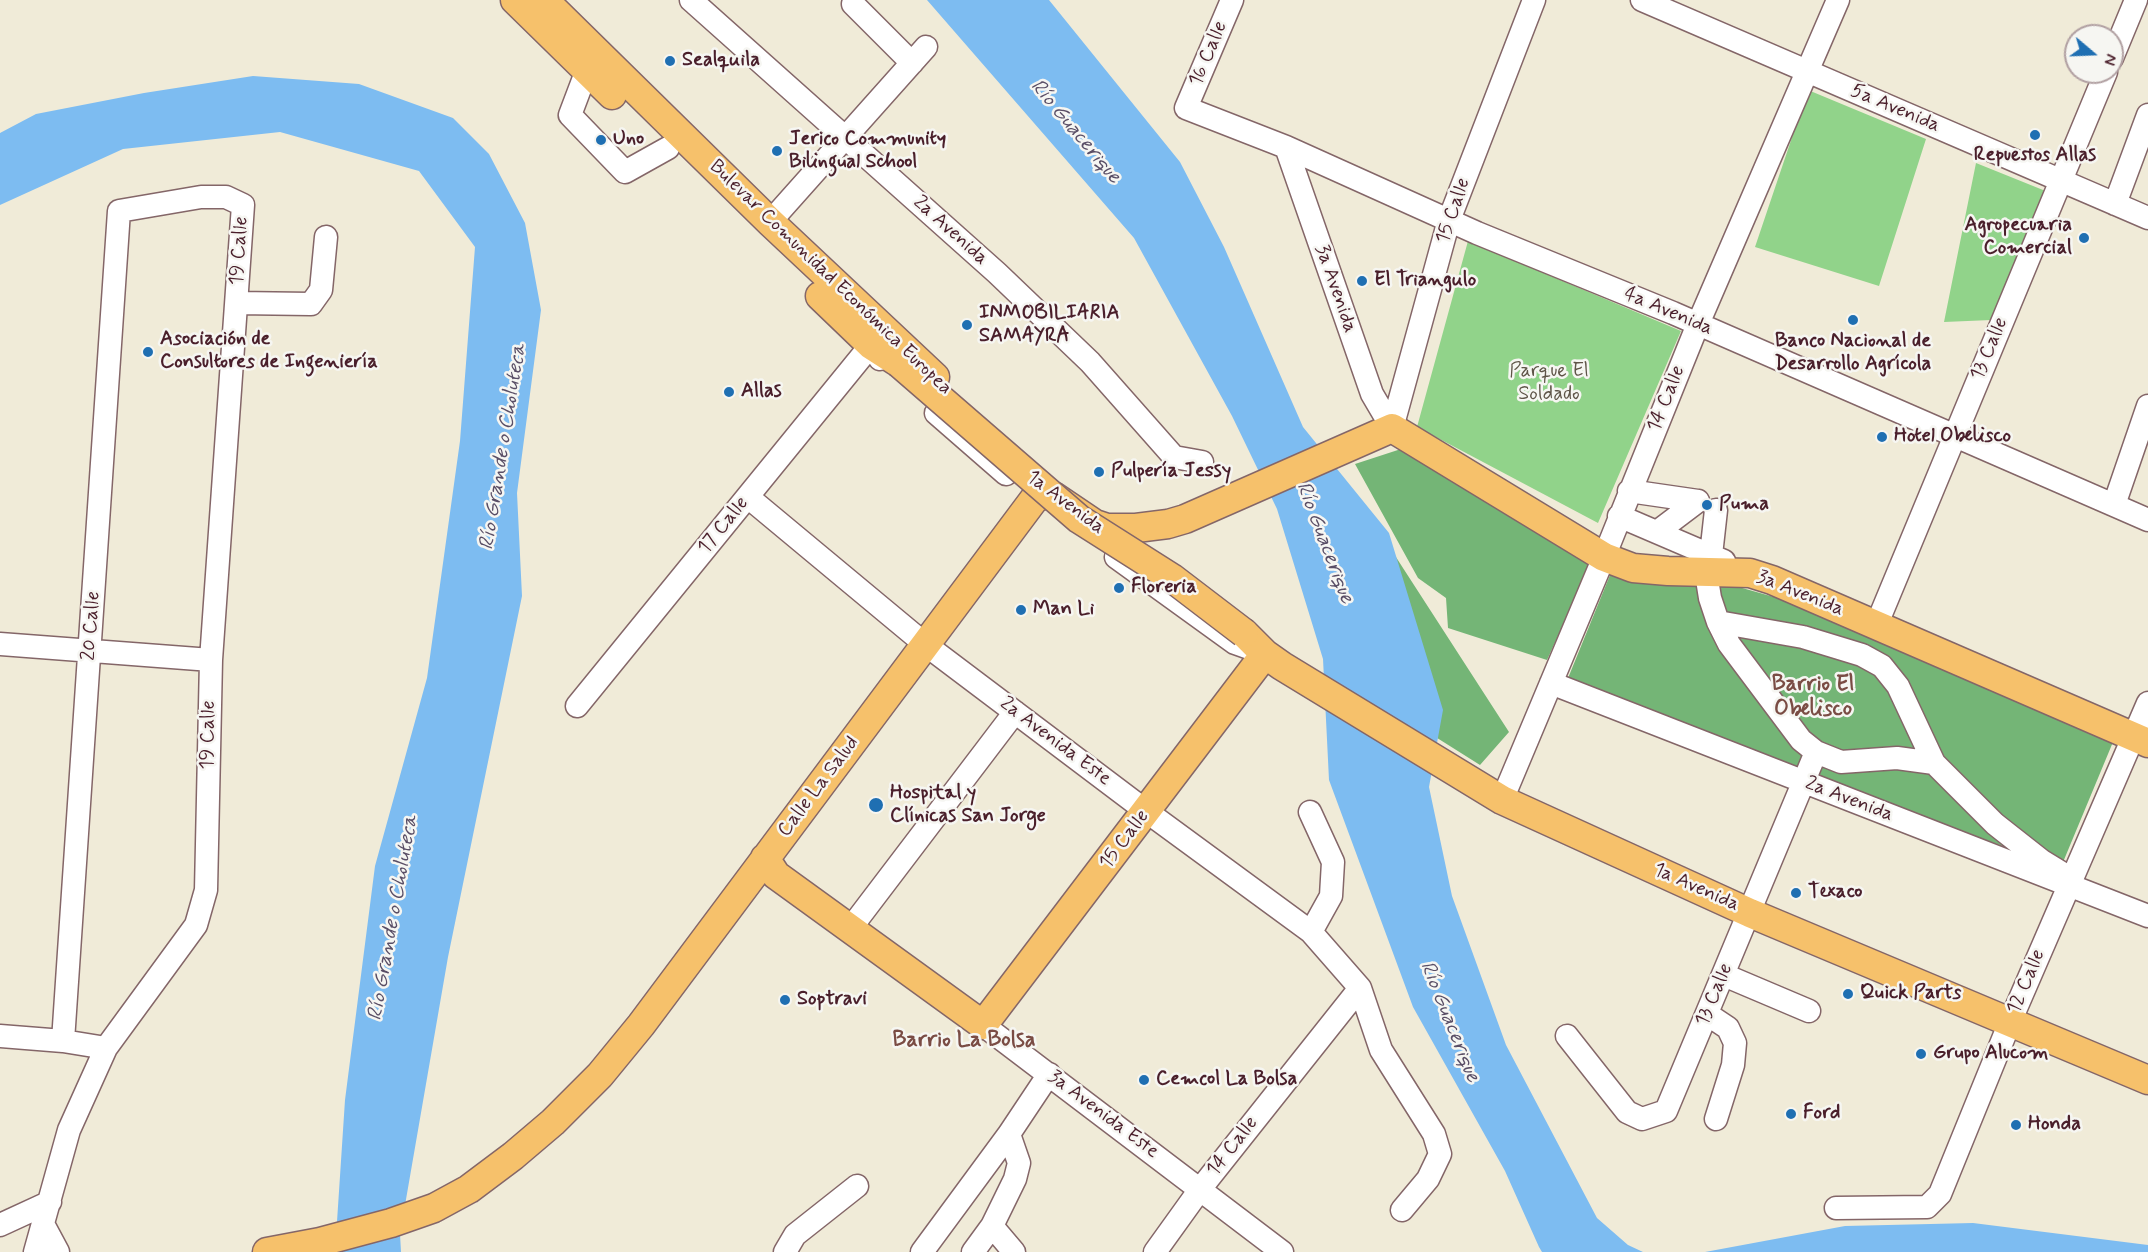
<!DOCTYPE html>
<meta charset="utf-8">
<style>
body{margin:0}
#map{position:relative;width:2148px;height:1252px;overflow:hidden;background:#f0ebd8;font-family:Mynerve,sans-serif}
canvas{display:block}
.north{position:absolute;left:2064px;top:24px;width:60px;height:60px;box-sizing:border-box;background:#f6f6f2;border:2px solid #b1a0a2;border-radius:50%;rotate:109deg;font-size:16px;font-weight:700;line-height:24px;text-align:center;color:#4a1f2b}
.north::after{content:'';display:block;margin:auto;width:21px;height:27px;background:#1f6fb2;clip-path:polygon(50% 0,100% 100%,50% 72%,0 100%)}
</style>
<div id="map">
<canvas width="2148" height="1252"></canvas>
<div class="north">N</div>
</div>
<script>
const g = document.querySelector('canvas').getContext('2d');
g.lineJoin = 'round';
function fillPath(path, color) { g.fillStyle = color; g.fill(path, 'evenodd'); }
const poly = rows => new Path2D(rows.map(r => 'M' + r).join(''));
function strokePath(path, color, width, dash) { g.strokeStyle = color; g.lineWidth = width; g.lineCap = dash ? 'butt' : 'round'; g.setLineDash(dash || []); g.stroke(path); }
function write(font, color, halo, rows, align = 'center') {
  g.font = font + ' Mynerve,sans-serif'; g.lineWidth = 5; g.setLineDash([]); g.textBaseline = 'middle'; g.strokeStyle = halo; g.fillStyle = color; for (const [text, x, y, turn = 0] of rows) {
    g.save(); g.translate(x, y); g.rotate((+turn || 0) * Math.PI / 180); g.textAlign = isNaN(turn) ? turn : align; if (halo) g.strokeText(text, 0, 0); g.fillText(text, 0, 0); g.restore();
  }
}
const green = poly([
 [1808,90,1926,139,1879,286,1755,247],
 [1976,163,2048,192,1991,320,1944,322],
 [1468,241,1681,331,1598,523,1417,427]
]);
const forest = poly([
 [1401,449,1593,559,1547,660,1448,628,1446,598,1418,578,1355,464],
 [1350,486,1509,732,1480,765,1407,719,1340,517],
 [1619,553,1876,626,2113,742,2061,867,1564,688]
]);
const water = poly([
 [927,0,1049,0,1180,162,1224,247,1303,427,1389,533,1443,710,1429,787,1452,896,1506,1045,1597,1218,1628,1245,1643,1252,1542,1252,1539,1247,1505,1171,1413,1007,1329,780,1323,659,1277,509,1232,416,1134,238],
 [253,76,359,84,453,118,489,154,525,223,541,310,517,493,522,596,448,957,400,1234,401,1252,335,1252,345,1100,375,866,427,678,460,441,475,247,419,171,280,132,123,149,0,205,0,133,36,114,144,93],
 [1973,1223,2148,1245,2148,1252,1705,1252,1845,1226]
]);
const minor = poly([
 [691,0,997,273,1090,362,1174,457,1202,462],
 [1232,0,1186,108,1286,147,1477,233,1673,313,2148,520],
 [1642,0,2148,218],
 [853,4,912,63],
 [2112,58,2136,0],
 [587,70,570,115,625,172,668,148],
 [1286,147,1372,394,1392,428],
 [2115,204,2148,115],
 [770,222,926,47],
 [237,303,311,304,321,290,326,237],
 [936,413,1006,474],
 [1392,428,1449,220,1534,0],
 [1629,491,1698,501],
 [748,497,926,645,1146,811,1311,932,1360,988,1381,1050,1434,1134,1440,1154,1428,1179,1402,1210],
 [2114,505,2148,406],
 [1716,510,1711,555,1706,573,1710,598,1718,622,1729,644,1801,740,1816,752,1841,762,1897,758,1934,763],
 [1619,516,1724,561],
 [1657,532,1698,501],
 [1116,557,1235,643,1249,648],
 [1718,622,1803,637,1862,655,1882,666,1898,686,1934,763,1995,824,2042,861,2060,872],
 [1876,626,2106,72],
 [0,644,211,660],
 [1551,683,2148,916],
 [577,706,871,345,880,359],
 [1502,800,1604,557,1698,324,1838,0],
 [1310,812,1333,862,1331,896,1311,932],
 [850,929,1015,712],
 [1724,975,1809,1011],
 [1707,1014,1728,1028,1735,1043,1733,1065,1716,1119],
 [983,1025,1282,1252],
 [0,1036,63,1041,106,1048],
 [1567,1036,1627,1112,1642,1119,1666,1111,1816,752],
 [1836,1208,1927,1207,1940,1194,2010,1022,2148,703],
 [43,1224,58,1252],
 [0,1225,50,1202],
 [992,1226,1014,1252],
 [35,1252,69,1130,106,1048,196,925,206,890,211,660,243,205,226,197,201,197,119,211,63,1041],
 [785,1252,795,1235,857,1186],
 [922,1252,1009,1134,1049,1074],
 [973,1252,992,1226,1015,1179,1019,1163,1009,1134],
 [1155,1252,1201,1188,1360,988]
]);
const major = poly([
 [515,0,612,95],
 [544,0,770,222,935,377],
 [820,296,871,345,899,363],
 [1244,633,1265,654,1282,666,1502,800,1750,913,2148,1080],
 [765,858,776,875,983,1025,1265,654],
 [267,1252,320,1242,391,1223,434,1208,469,1189,513,1156,553,1122,600,1075,641,1025,1035,498,1046,494,1055,497,1095,524,1107,528,1136,528,1168,524,1185,519,1392,428,1604,557,1633,568,1668,571,1750,573,1772,580,2148,743]
]);
const majorBridge = poly([
 [899,363,1079,519,1172,578,1244,633]
]);
const markers = [
 [670,61,6,"#1f6fb2"],
 [2035,135,6,"#1f6fb2"],
 [601,140,6,"#1f6fb2"],
 [777,151,6,"#1f6fb2"],
 [2084,238,6,"#1f6fb2"],
 [1362,281,6,"#1f6fb2"],
 [1853,320,6,"#1f6fb2"],
 [967,325,6,"#1f6fb2"],
 [148,352,6,"#1f6fb2"],
 [729,392,6,"#1f6fb2"],
 [1882,437,6,"#1f6fb2"],
 [1099,472,6,"#1f6fb2"],
 [1707,505,6,"#1f6fb2"],
 [1119,588,6,"#1f6fb2"],
 [1021,610,6,"#1f6fb2"],
 [876,805,8,"#1f6fb2"],
 [1796,893,6,"#1f6fb2"],
 [1848,994,6,"#1f6fb2"],
 [785,1000,6,"#1f6fb2"],
 [1921,1054,6,"#1f6fb2"],
 [1144,1080,6,"#1f6fb2"],
 [1791,1114,6,"#1f6fb2"],
 [2016,1125,6,"#1f6fb2"]
];
const streetNames = [
 ["16 Calle",1209,54,-67],
 ["5a Avenida",1895,109,23],
 ["15 Calle",1454,211,-71],
 ["2a Avenida",950,231,42],
 ["19 Calle",240,251,-86],
 ["Bulevar Comunidad Económica Europea",830,278,44],
 ["3a Avenida",1335,289,71],
 ["4a Avenida",1668,312,23],
 ["13 Calle",1990,349,-67],
 ["14 Calle",1667,399,-68],
 ["1a Avenida",1065,503,37],
 ["17 Calle",724,526,-51],
 ["3a Avenida",1800,594,22],
 ["20 Calle",92,626,-86],
 ["19 Calle",209,735,-89],
 ["2a Avenida Este",1055,742,37],
 ["Calle La Salud",819,787,-53],
 ["2a Avenida",1849,800,21],
 ["15 Calle",1125,840,-53],
 ["1a Avenida",1696,888,24],
 ["12 Calle",2027,982,-67],
 ["13 Calle",1715,995,-67],
 ["3a Avenida Este",1103,1115,37],
 ["14 Calle",1233,1147,-52]
];
const poiNames = [
 ["Sealquila",682,61],
 ["Uno",613,140],
 ["Jerico Community",789,140],
 ["Bilingual School",789,163],
 ["Repuestos Allas",2035,156,"center"],
 ["Agropecuaria",2072,226,"right"],
 ["Comercial",2072,249,"right"],
 ["El Triangulo",1374,281],
 ["INMOBILIARIA",979,314],
 ["SAMAYRA",979,337],
 ["Asociación de",160,340],
 ["Consultores de Ingeniería",160,363],
 ["Banco Nacional de",1853,342,"center"],
 ["Desarrollo Agrícola",1853,365,"center"],
 ["Allas",741,392],
 ["Hotel Obelisco",1894,437],
 ["Pulpería Jessy",1111,472],
 ["Puma",1719,505],
 ["Floreria",1131,588],
 ["Man Li",1033,610],
 ["Hospital y",890,794],
 ["Clínicas San Jorge",890,817],
 ["Texaco",1808,893],
 ["Quick Parts",1860,994],
 ["Soptravi",797,1000],
 ["Grupo Alucom",1933,1054],
 ["Cemcol La Bolsa",1156,1080],
 ["Ford",1803,1114],
 ["Honda",2028,1125]
];
const parkNames = [
 ["Parque El",1549,372],
 ["Soldado",1549,395]
];
const waterNames = [
 ["Río Guacerique",1075,132,50],
 ["Río Grande o Choluteca",504,447,-81],
 ["Río Guacerique",1324,543,69],
 ["Río Grande o Choluteca",394,918,-80],
 ["Río Guacerique",1449,1022,68]
];
const quarterNames = [
 ["Barrio El",1813,685],
 ["Obelisco",1813,710],
 ["Barrio La Bolsa",964,1041]
];
fillPath(green, '#91d38a');
fillPath(forest, '#74b576');
fillPath(water, '#7dbcf1');
strokePath(minor, '#846668', 25);
strokePath(major, '#846668', 31);
strokePath(minor, '#fff', 22);
strokePath(major, '#f6c16b', 28);
strokePath(majorBridge, '#846668', 31, []);
strokePath(majorBridge, '#f6c16b', 28);
for (const [x, y, r, color] of markers) { const dot = new Path2D(); dot.arc(x, y, r, 0, 2 * Math.PI); g.fillStyle = color; g.fill(dot); strokePath(dot, '#f6f6f2', 2); }
write('20px', '#4a1f2b', '#f6f6f2', streetNames);
write('bold 20px', '#4a1f2b', '#f6f6f2', poiNames, 'left');
write('20px', '#5f5548', '#f6f6f2', parkNames);
write('italic 21px', '#594e66', '#f6f6f2', waterNames);
write('bold 22px', '#7a4c44', '#f6f6f2', quarterNames);
</script>
